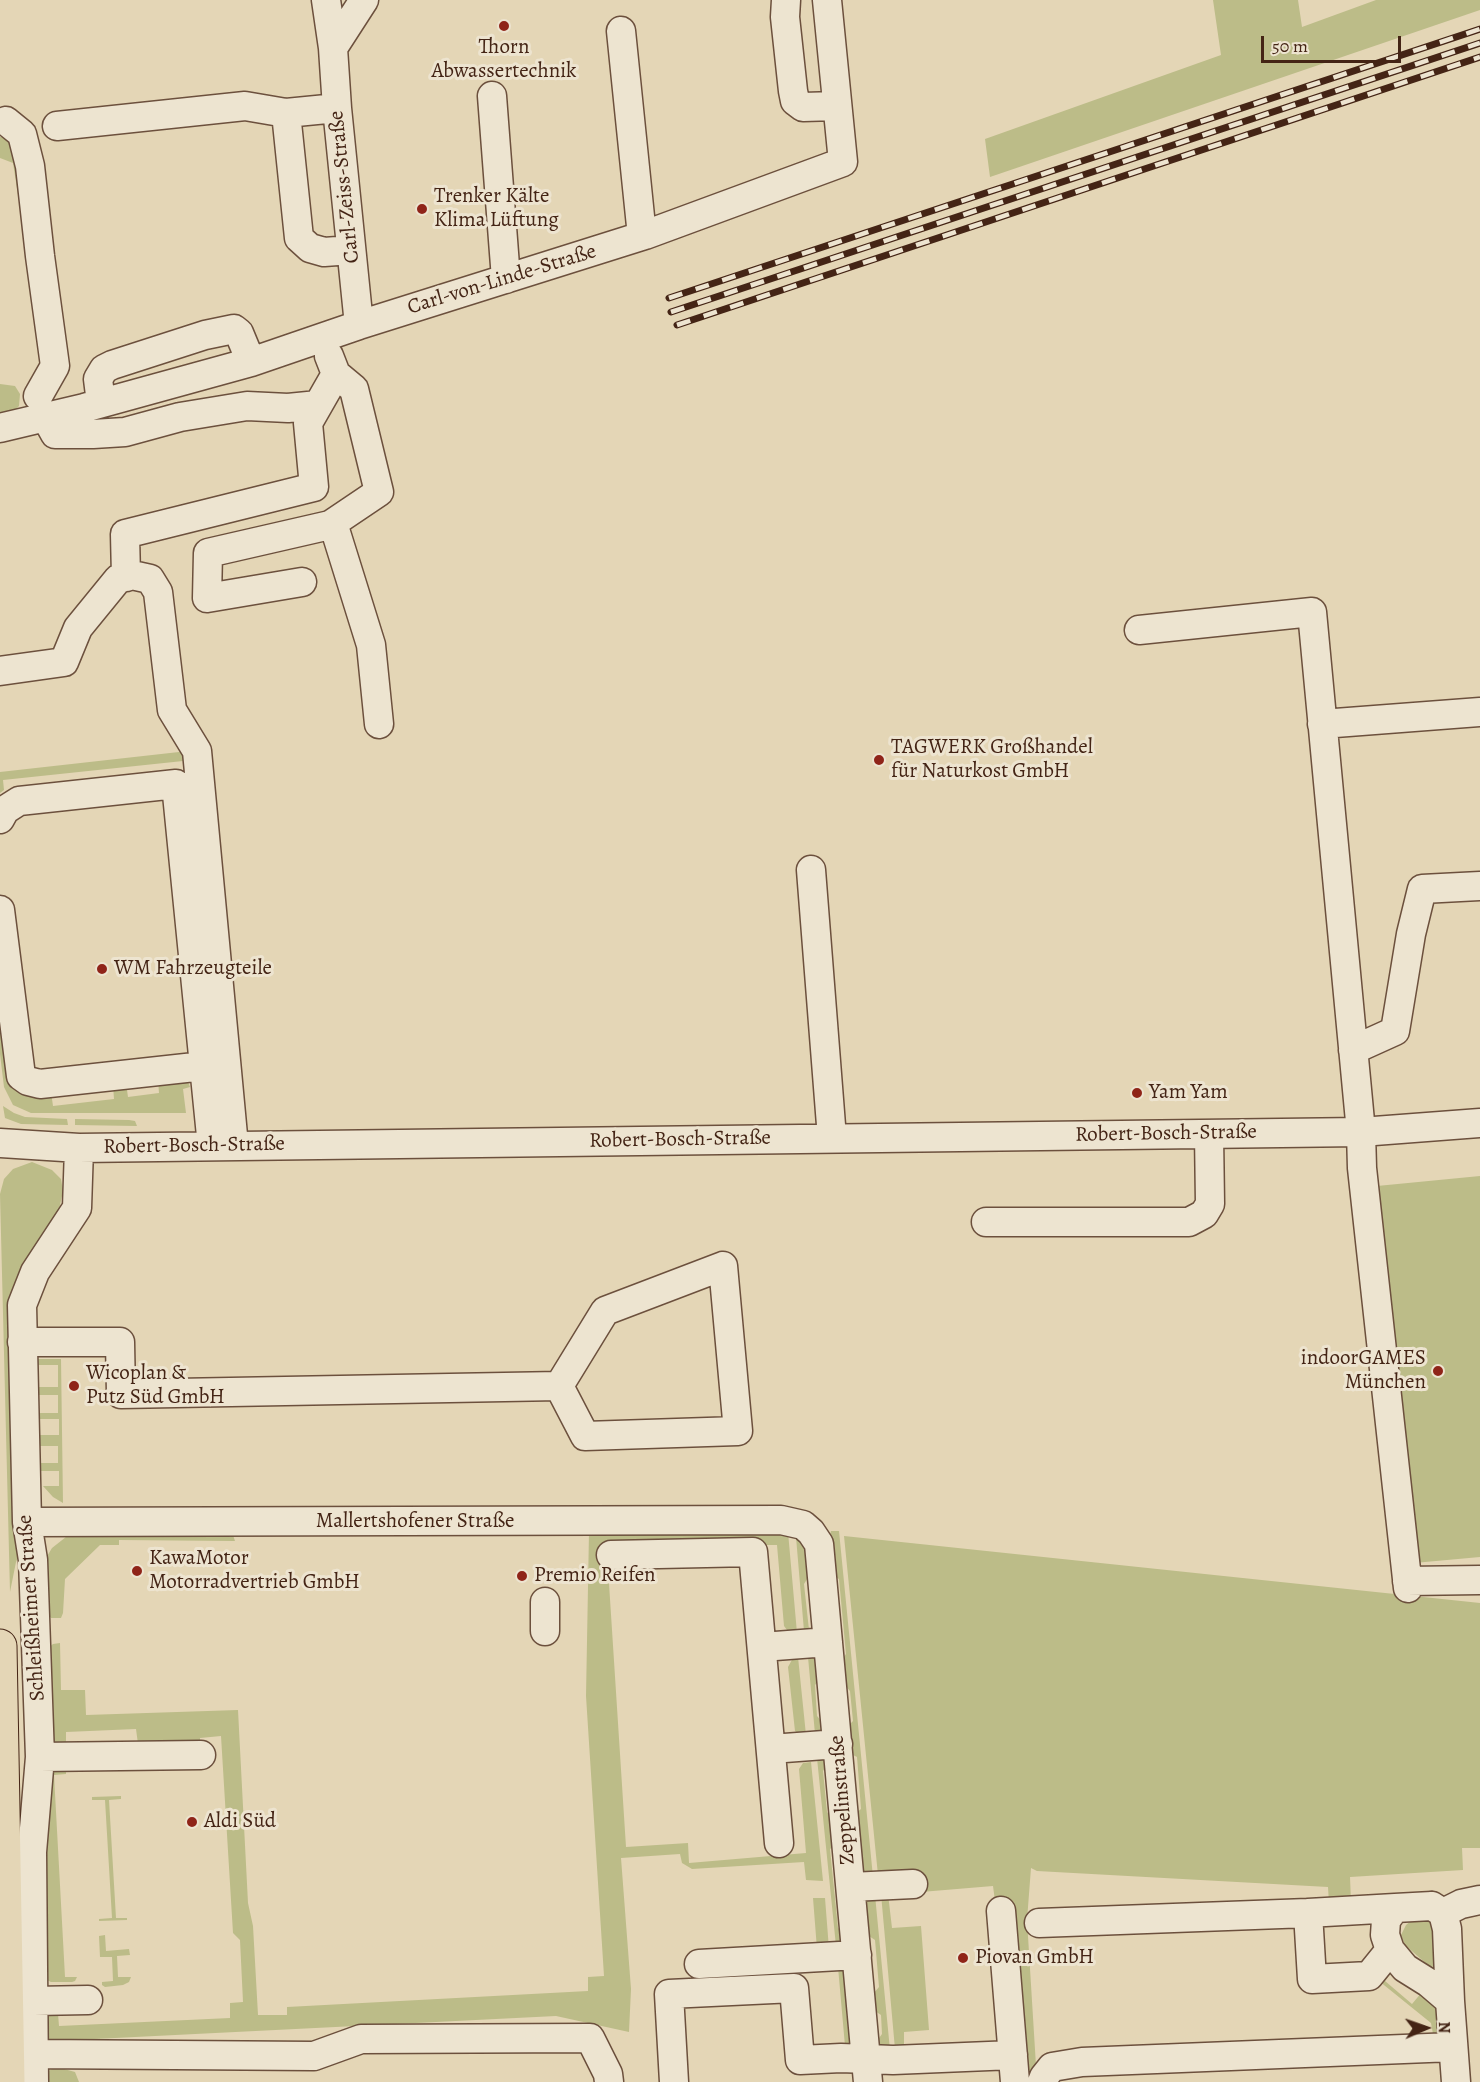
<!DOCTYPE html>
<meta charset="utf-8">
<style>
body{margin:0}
#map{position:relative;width:1480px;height:2082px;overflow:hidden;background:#e4d6b6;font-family:Alegreya,serif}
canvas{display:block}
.north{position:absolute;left:1396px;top:1998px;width:60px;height:60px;-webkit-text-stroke:4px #ede4d0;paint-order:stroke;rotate:88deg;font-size:16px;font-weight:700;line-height:24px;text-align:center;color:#442415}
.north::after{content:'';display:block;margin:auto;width:21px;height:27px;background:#442415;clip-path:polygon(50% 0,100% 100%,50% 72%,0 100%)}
.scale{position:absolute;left:1261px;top:36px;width:140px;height:27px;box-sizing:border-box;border:3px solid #442415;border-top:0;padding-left:8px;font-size:18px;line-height:21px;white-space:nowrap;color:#442415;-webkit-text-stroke:4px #ede4d0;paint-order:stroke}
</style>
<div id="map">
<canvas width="1480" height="2082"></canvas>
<div class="north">N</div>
<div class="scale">50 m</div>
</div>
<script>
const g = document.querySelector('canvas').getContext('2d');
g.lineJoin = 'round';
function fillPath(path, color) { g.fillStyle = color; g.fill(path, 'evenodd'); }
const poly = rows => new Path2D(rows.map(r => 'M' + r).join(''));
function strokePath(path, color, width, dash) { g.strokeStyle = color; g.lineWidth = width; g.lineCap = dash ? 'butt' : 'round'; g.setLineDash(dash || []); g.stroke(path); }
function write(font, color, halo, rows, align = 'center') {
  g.font = font + ' Alegreya,serif'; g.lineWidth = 6; g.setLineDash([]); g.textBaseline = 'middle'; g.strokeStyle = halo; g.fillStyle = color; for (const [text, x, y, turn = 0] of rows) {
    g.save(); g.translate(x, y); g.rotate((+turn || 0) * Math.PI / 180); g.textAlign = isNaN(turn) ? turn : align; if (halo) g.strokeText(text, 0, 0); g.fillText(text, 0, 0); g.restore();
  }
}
const green = poly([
 [1213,0,1298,0,1302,27,1376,0,1480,0,1480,10,990,177,985,139,1221,55],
 [0,137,13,138,40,336,13,163,0,158],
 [0,384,15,386,20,394,19,406,11,414,0,415],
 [188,751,218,1112,183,761,3,780,4,790,0,793,0,772],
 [0,981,11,1071,51,1092,53,1106,114,1099,113,1085,126,1083,128,1097,159,1093,158,1079,187,1079,190,1087,183,1089,186,1113,31,1113,13,1105,4,1087,0,1054],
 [3,1106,14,1113,25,1117,67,1119,68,1125,21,1124,5,1118],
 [75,1119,129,1120,135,1121,137,1126,75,1125],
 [32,1162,52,1170,61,1179,63,1191,59,1210,25,1273,21,1550,16,1562,10,1592,0,1194,4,1179,13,1169],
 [1480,1176,1480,1557,1414,1563,1377,1186],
 [37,1359,61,1359,63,1503,53,1497,43,1486,59,1486,59,1471,39,1471,39,1463,58,1463,58,1446,39,1446,38,1435,59,1435,59,1419,38,1419,38,1413,58,1413,58,1395,38,1395,38,1387,58,1387,58,1365,37,1365],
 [831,1531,839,1531,873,1877,866,1876,861,1870,856,1813,861,1809,857,1757,849,1753,847,1727,853,1721,850,1691,843,1683,841,1661,846,1654,839,1579,832,1575,829,1540],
 [232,1532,235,1541,119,1540,119,1545,100,1545,65,1579,63,1613,61,1618,51,1618,47,1613,46,1558,52,1548,71,1533],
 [589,1532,788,1532,797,1633,790,1634,784,1626,777,1545,609,1545,608,1568,626,1847,688,1843,689,1863,806,1853,799,1769,803,1763,811,1762,823,1881,806,1880,804,1862,692,1869,682,1863,680,1854,621,1858,631,1989,629,2032,556,2016,55,2041,46,2040,46,2016,51,2014,58,2014,59,2026,230,2018,230,2003,243,2002,240,1940,233,1933,221,1736,200,1738,200,1745,138,1744,136,1729,66,1732,66,1747,57,1744,52,1739,47,1649,53,1644,60,1643,61,1690,85,1690,86,1715,238,1710,248,1903,253,1926,258,2015,287,2015,287,2007,588,1991,588,1977,604,1976,586,1696],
 [844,1536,1480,1603,1480,1848,1462,1848,1463,1870,1350,1877,1351,1902,1329,1903,1328,1887,1037,1871,1031,1868,1027,1920,1037,2082,1019,2082,993,1886,921,1892,878,1875],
 [796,1537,803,1546,807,1553,809,1576,804,1584,809,1630,804,1631],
 [798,1657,806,1735,801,1736,795,1731,788,1667,793,1658],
 [808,1657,813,1657,818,1662,820,1679,815,1685,817,1716,823,1723,824,1730,815,1734],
 [821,1757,825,1761,826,1767,823,1771,827,1812,834,1821,836,1844,830,1849,838,1928,844,1933,844,1941,836,1946,817,1758],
 [50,1771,66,1771,66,1774,54,1775,65,1977,77,1977,75,1981,72,1982,51,1982,45,1979,42,1806],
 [121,1796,121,1799,109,1800,116,1918,127,1918,127,1920,99,1921,99,1919,112,1918,105,1800,92,1800,92,1797],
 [881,1894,888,1894,892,1928,921,1926,929,2030,904,2032,904,2049,895,2049],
 [875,1895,890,2050,877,2046,877,2041,882,2034,881,2015,875,2011,873,1994,879,1987,875,1940,866,1934,864,1901],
 [813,1898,825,1898,829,1949,817,1949],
 [1423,1918,1431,1921,1438,1930,1435,1967,1429,1966,1405,1945,1401,1935,1406,1925,1412,1920],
 [105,1935,106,1951,129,1949,130,1955,117,1956,118,1977,131,1977,129,1982,123,1985,105,1987,102,1985,102,1982,113,1981,112,1957,100,1957,99,1936],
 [838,1967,849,1974,852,1999,846,2007,848,2031,853,2035,853,2040,845,2046],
 [1393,1970,1385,1981,1412,2004,1422,1992,1436,2007,1440,2033,1433,2034,1431,2023,1379,1981],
 [57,2067,75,2072,79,2082,42,2082,46,2072]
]);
const minor = poly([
 [326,0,333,48,337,108,359,325],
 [786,0,785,17,793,91,795,101,803,107,837,106],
 [621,31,642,236],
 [333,48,364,0],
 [492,96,506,279],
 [337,108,286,113,299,238,310,248,324,252,351,250],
 [6,121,22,134,30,166,40,256,55,366,38,396],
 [57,126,245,106,286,113],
 [101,403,98,379,104,369,112,365,205,335,234,329,239,333,251,362],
 [45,416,55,434,93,434,125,432,180,417,247,406,288,408,318,405],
 [0,428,84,408,251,362,359,325,645,235,843,162,827,0],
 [333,523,371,645,379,724],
 [126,577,125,534,314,487,308,423,336,374,329,356],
 [302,582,207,598,208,553,330,525,379,492,354,389,336,374],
 [1139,630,1312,612,1361,1132,1362,1168,1408,1588],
 [0,671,64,662,78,628,118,579,132,575,150,579,158,592,172,710,197,751,234,1146],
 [1322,724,1480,712],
 [0,819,5,810,19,801,176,784,212,1146],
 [811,870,832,1138],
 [0,910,21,1076,28,1081,40,1084,204,1066],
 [1353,1050,1395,1031,1411,934,1422,889,1480,886],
 [0,1143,79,1148,1361,1132,1480,1123],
 [986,1222,1189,1222,1204,1214,1210,1204,1209,1134],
 [22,1342,120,1342,121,1394,559,1386,585,1436,738,1431,723,1266,605,1311,559,1386],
 [27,1522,781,1520,803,1525,811,1532,819,1544,868,2082],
 [611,1555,753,1552,779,1843],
 [1407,1581,1480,1580],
 [545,1602,545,1631],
 [762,1647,828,1642],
 [771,1749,838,1744],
 [40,1757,201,1755],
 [851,1887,913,1884],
 [1432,1906,1443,1913,1447,1929,1450,2001,1429,1983,1405,1968,1390,1950,1385,1935,1386,1920,1395,1908,1432,1906],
 [1001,1911,1015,2082],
 [1308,1913,1312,1979,1369,1976,1390,1950],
 [1443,1913,1461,1904,1480,1900],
 [1039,1923,1308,1913,1395,1908],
 [699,1964,857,1955],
 [34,2001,88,2000],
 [1450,2001,1456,2082],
 [34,2054,314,2056,361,2039,590,2038,608,2074,609,2082],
 [34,2082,32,1852,40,1757,33,1560,27,1522,22,1305,35,1272,77,1208,79,1148],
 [674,2082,669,1994,794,1988,800,2060,841,2058,893,2060,1013,2055],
 [1042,2082,1044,2077,1052,2067,1082,2062,1453,2047]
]);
const major = poly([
 [0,1646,8,2082]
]);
const rail = poly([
 [669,298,1480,29],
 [671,312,1480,43],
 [677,325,1480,57]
]);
const markers = [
 [504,26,6,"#8f2418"],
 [422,209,6,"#8f2418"],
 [879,760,6,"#8f2418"],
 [102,969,6,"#8f2418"],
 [1137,1093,6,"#8f2418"],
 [1438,1371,6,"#8f2418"],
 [74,1386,6,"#8f2418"],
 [137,1571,6,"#8f2418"],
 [522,1576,6,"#8f2418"],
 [192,1822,6,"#8f2418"],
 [963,1958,6,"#8f2418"]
];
const poiNames = [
 ["Thorn",504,48,"center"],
 ["Abwassertechnik",504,72,"center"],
 ["Trenker Kälte",434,197],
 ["Klima Lüftung",434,221],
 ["TAGWERK Großhandel",891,748],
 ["für Naturkost GmbH",891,772],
 ["WM Fahrzeugteile",114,969],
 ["Yam Yam",1149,1093],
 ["indoorGAMES",1426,1359,"right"],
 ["München",1426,1383,"right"],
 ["Wicoplan &",86,1374],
 ["Putz Süd GmbH",86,1398],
 ["KawaMotor",149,1559],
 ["Motorradvertrieb GmbH",149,1583],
 ["Premio Reifen",534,1576],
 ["Aldi Süd",204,1822],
 ["Piovan GmbH",975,1958]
];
const streetNames = [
 ["Carl-Zeiss-Straße",345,187,-96],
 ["Carl-von-Linde-Straße",502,280,-17],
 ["Robert-Bosch-Straße",1166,1134,-1],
 ["Robert-Bosch-Straße",680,1140,-1],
 ["Robert-Bosch-Straße",194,1146,-1],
 ["Mallertshofener Straße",415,1522],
 ["Schleißheimer Straße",32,1608,-94],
 ["Zeppelinstraße",843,1800,-95]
];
fillPath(green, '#bcbc88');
strokePath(minor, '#6c503d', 31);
strokePath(major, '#442415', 35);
strokePath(minor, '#ede4d0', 28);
strokePath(major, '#e4d6b6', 33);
strokePath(rail, '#442415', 7);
strokePath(rail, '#ede4d0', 4.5, [14]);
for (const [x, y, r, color] of markers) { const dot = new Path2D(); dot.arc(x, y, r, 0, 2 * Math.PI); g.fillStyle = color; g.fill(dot); strokePath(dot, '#ede4d0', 2); }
write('21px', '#442415', '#ede4d0', poiNames, 'left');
write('21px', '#442415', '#ede4d0', streetNames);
</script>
